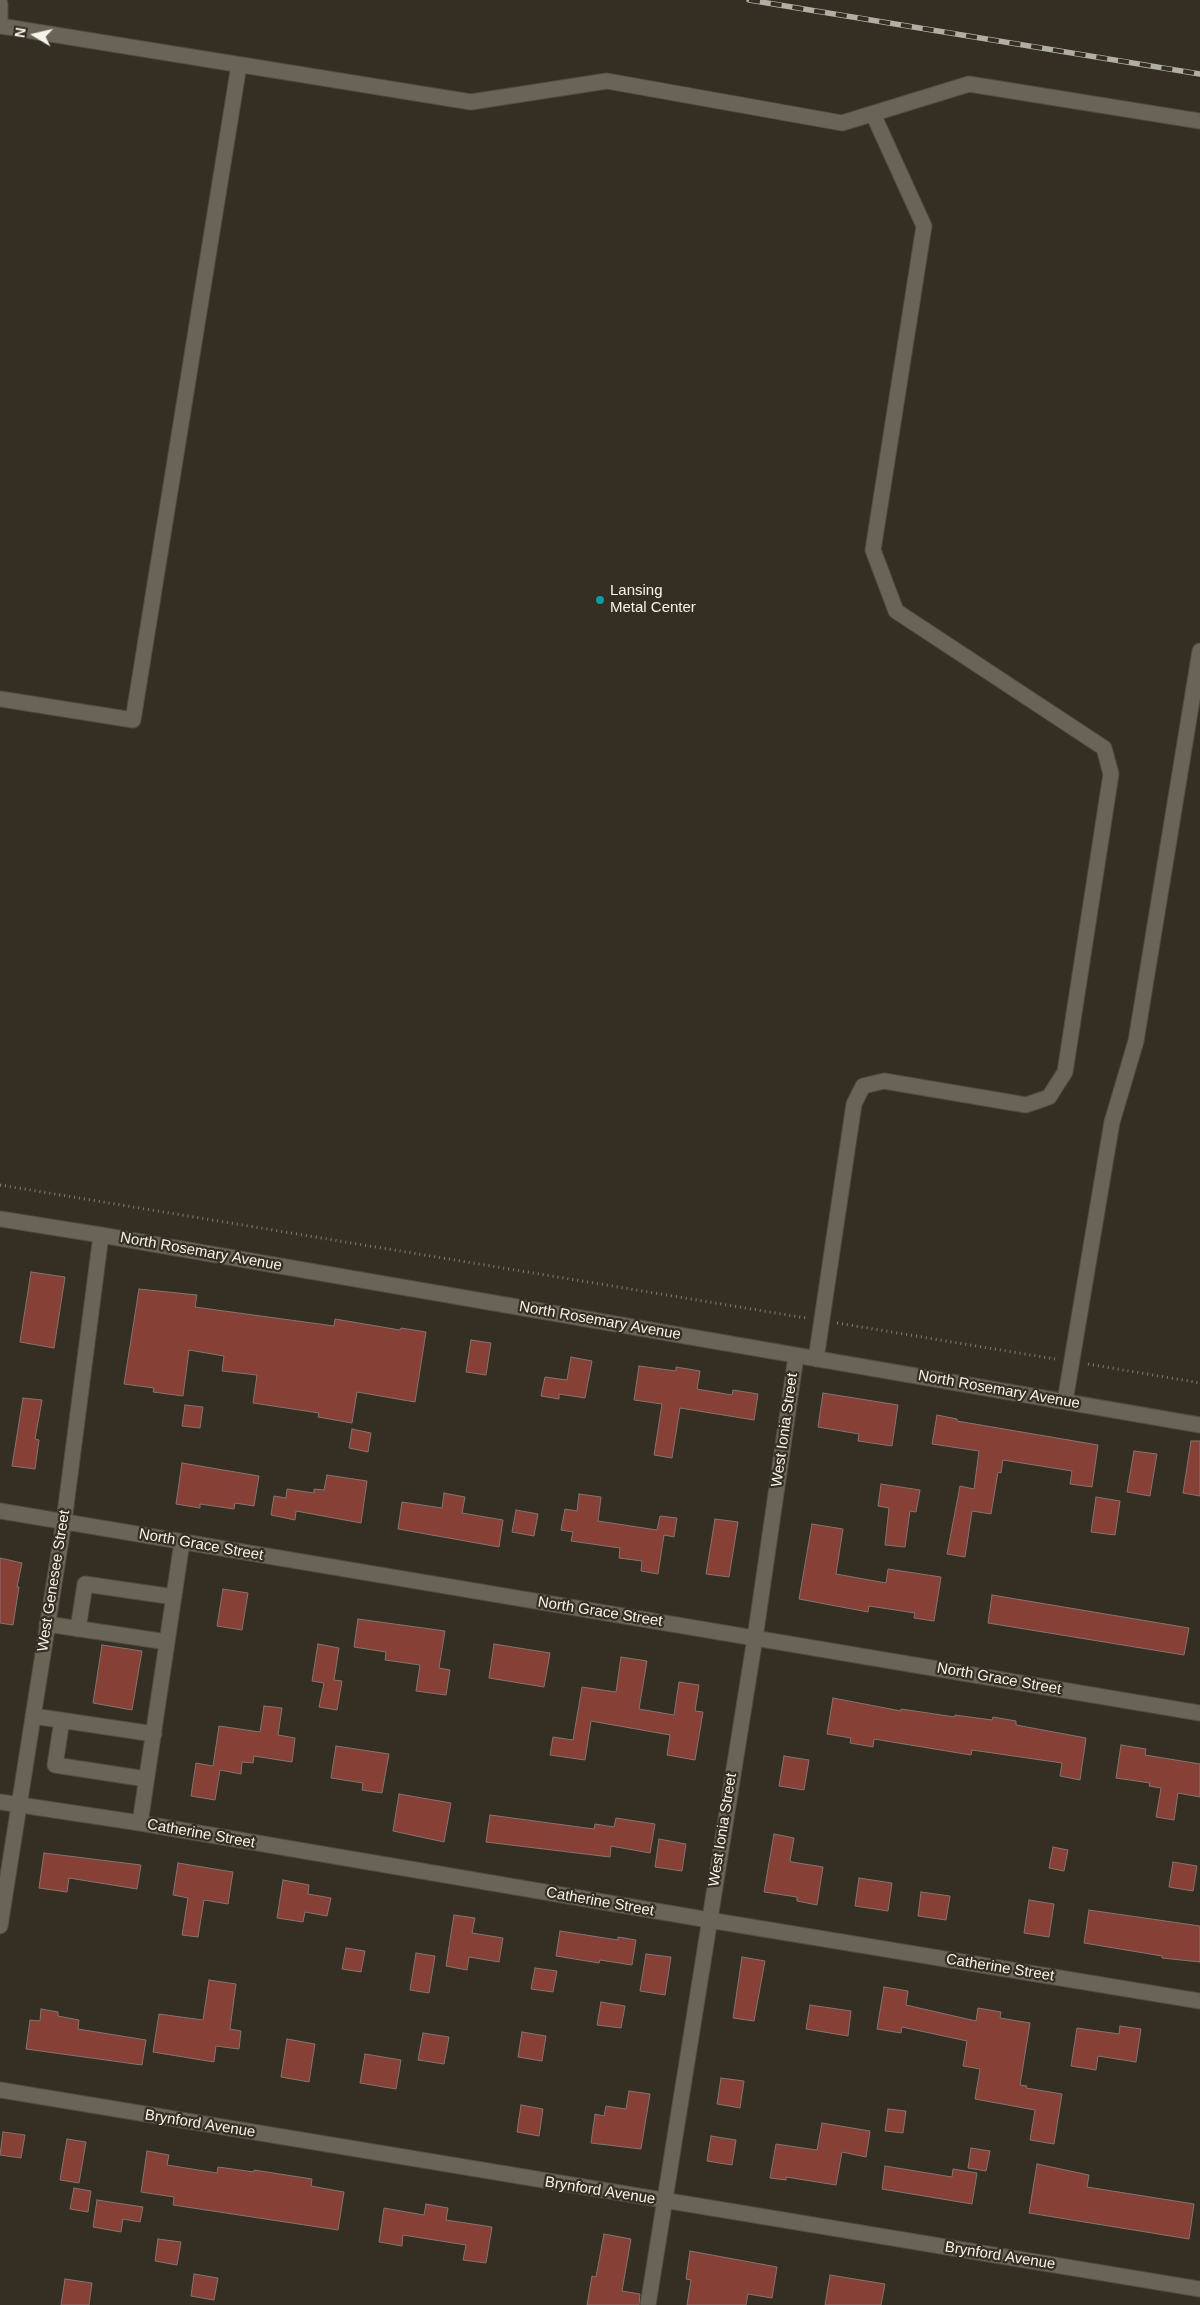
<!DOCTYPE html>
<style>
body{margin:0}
#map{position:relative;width:1200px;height:2305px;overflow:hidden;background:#342f22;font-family:Helvetica,sans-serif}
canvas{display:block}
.north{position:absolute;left:10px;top:10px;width:50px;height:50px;-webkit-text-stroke:4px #342f22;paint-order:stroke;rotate:279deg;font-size:14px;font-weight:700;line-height:20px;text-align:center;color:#f6f3ea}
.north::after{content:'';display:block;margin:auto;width:18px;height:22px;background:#f6f3ea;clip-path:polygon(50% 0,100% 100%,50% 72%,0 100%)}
</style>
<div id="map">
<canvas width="1200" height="2305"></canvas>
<div class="north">N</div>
</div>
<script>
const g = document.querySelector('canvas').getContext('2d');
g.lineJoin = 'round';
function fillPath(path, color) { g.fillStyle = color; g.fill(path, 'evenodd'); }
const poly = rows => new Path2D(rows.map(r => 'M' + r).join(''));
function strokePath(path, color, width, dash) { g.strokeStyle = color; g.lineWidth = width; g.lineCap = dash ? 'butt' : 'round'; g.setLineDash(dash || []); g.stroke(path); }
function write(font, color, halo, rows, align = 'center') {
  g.font = font + ' Helvetica,sans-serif'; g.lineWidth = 4.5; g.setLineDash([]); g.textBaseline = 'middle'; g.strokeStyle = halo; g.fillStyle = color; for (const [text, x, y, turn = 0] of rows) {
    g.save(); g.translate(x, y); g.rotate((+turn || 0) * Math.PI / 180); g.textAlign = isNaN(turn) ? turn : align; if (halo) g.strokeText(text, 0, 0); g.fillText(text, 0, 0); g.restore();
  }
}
const building = poly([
 [31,1272,65,1277,54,1348,20,1342,31,1272],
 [139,1289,197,1295,195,1307,334,1326,335,1319,400,1330,401,1328,426,1332,415,1402,357,1392,352,1423,318,1417,319,1413,253,1403,257,1375,222,1371,224,1356,189,1350,183,1396,153,1392,154,1388,124,1384,139,1289],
 [471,1340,491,1343,486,1375,466,1372,471,1340],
 [571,1357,592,1361,585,1398,559,1394,559,1399,541,1396,545,1377,567,1380,571,1357],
 [639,1366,676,1371,676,1367,700,1371,697,1389,732,1395,733,1390,758,1394,754,1420,680,1408,672,1458,654,1455,662,1404,634,1400,639,1366],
 [823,1393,898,1405,892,1446,858,1441,859,1434,818,1427,823,1393],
 [23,1398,42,1400,35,1439,39,1440,35,1469,12,1466,23,1398],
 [185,1405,203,1407,200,1428,182,1426,185,1405],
 [937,1415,957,1419,957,1421,1098,1445,1092,1487,1070,1484,1072,1471,1003,1460,1001,1473,998,1472,991,1514,972,1511,965,1557,947,1554,960,1486,974,1489,979,1451,932,1444,937,1415],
 [352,1429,371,1433,368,1452,349,1448,352,1429],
 [1191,1441,1200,1441,1200,1496,1183,1493,1191,1441],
 [1134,1451,1157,1454,1150,1496,1127,1492,1134,1451],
 [182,1463,259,1476,254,1506,235,1503,234,1509,200,1504,200,1508,176,1504,182,1463],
 [327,1475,367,1481,361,1523,296,1511,295,1520,271,1515,274,1496,286,1498,287,1489,314,1493,314,1489,324,1490,327,1475],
 [881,1484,920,1490,916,1512,910,1511,905,1547,885,1545,889,1508,878,1506,881,1484],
 [444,1493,465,1497,462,1513,503,1520,499,1547,398,1529,402,1502,442,1508,444,1493],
 [579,1494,601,1497,598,1521,657,1530,660,1516,677,1518,674,1537,664,1535,658,1574,641,1571,642,1561,619,1558,620,1548,571,1541,573,1532,561,1530,565,1509,577,1511,579,1494],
 [1096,1497,1120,1501,1115,1535,1091,1532,1096,1497],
 [516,1510,538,1514,534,1536,512,1532,516,1510],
 [715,1519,738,1522,729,1577,706,1574,715,1519],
 [812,1524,843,1529,836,1574,886,1583,888,1569,941,1577,934,1621,914,1618,915,1613,869,1606,868,1612,799,1599,812,1524],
 [0,1558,22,1563,17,1587,19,1587,13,1625,0,1623,0,1558],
 [223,1589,248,1593,242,1630,217,1626,223,1589],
 [992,1595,1189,1628,1184,1655,988,1623,992,1595],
 [358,1619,445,1631,439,1668,450,1670,446,1695,416,1691,420,1665,385,1660,386,1652,354,1647,358,1619],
 [318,1644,339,1648,334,1680,342,1681,337,1710,319,1707,324,1683,312,1681,318,1644],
 [494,1644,550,1653,544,1687,489,1678,494,1644],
 [102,1645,142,1651,132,1710,93,1703,102,1645],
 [621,1657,647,1661,639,1709,674,1715,679,1682,699,1685,695,1711,703,1712,695,1760,667,1755,670,1735,591,1721,585,1760,550,1755,553,1737,573,1740,582,1687,616,1692,621,1657],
 [833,1698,901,1711,901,1709,955,1717,955,1715,992,1720,993,1717,1016,1721,1016,1725,1086,1738,1080,1780,1060,1776,1062,1763,972,1750,971,1755,874,1739,873,1747,850,1743,851,1738,827,1734,833,1698],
 [264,1706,282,1708,278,1735,295,1738,292,1762,254,1756,253,1763,242,1762,241,1774,220,1770,215,1800,191,1796,196,1763,213,1766,219,1726,260,1732,264,1706],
 [1121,1745,1146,1749,1145,1755,1200,1764,1200,1797,1178,1793,1174,1820,1156,1817,1161,1788,1149,1786,1150,1783,1116,1778,1121,1745],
 [336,1746,389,1754,382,1793,362,1790,363,1783,331,1778,336,1746],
 [784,1756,809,1760,804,1790,779,1786,784,1756],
 [399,1794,451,1803,444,1842,393,1831,399,1794],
 [490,1815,594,1829,595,1824,614,1827,616,1818,655,1824,650,1853,611,1846,610,1857,486,1842,490,1815],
 [774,1834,794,1838,790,1861,792,1862,823,1867,817,1905,797,1901,797,1897,764,1892,774,1834],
 [659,1839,686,1844,682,1871,655,1867,659,1839],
 [1053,1847,1068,1850,1064,1871,1049,1868,1053,1847],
 [44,1853,141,1865,137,1889,69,1878,67,1892,39,1888,44,1853],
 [1173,1862,1197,1866,1193,1891,1169,1887,1173,1862],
 [178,1863,233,1872,228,1904,204,1900,198,1937,182,1935,188,1898,173,1895,178,1863],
 [859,1878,892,1883,888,1911,855,1906,859,1878],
 [283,1880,309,1885,308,1894,331,1898,327,1916,305,1912,303,1922,277,1918,283,1880],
 [921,1892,950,1896,946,1920,918,1916,921,1892],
 [1029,1900,1054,1904,1049,1937,1024,1933,1029,1900],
 [1089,1910,1200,1926,1200,1962,1162,1958,1162,1956,1084,1943,1089,1910],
 [454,1915,475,1918,472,1933,503,1938,499,1962,469,1957,467,1970,446,1966,454,1915],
 [560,1931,618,1940,618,1937,636,1940,632,1965,600,1960,599,1963,556,1956,560,1931],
 [346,1948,365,1951,361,1972,342,1969,346,1948],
 [416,1953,435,1956,429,1993,410,1990,416,1953],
 [646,1954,671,1957,665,1995,640,1991,646,1954],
 [742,1957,765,1961,754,2021,733,2018,742,1957],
 [535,1968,557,1971,553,1992,531,1989,535,1968],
 [209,1980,236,1984,230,2029,241,2031,239,2049,216,2046,214,2062,153,2052,159,2014,203,2020,209,1980],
 [884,1987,908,1991,906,2005,976,2021,978,2008,1001,2012,1000,2018,1030,2023,1020,2085,1027,2086,1026,2088,1062,2094,1054,2144,1030,2140,1035,2110,975,2099,980,2069,963,2066,967,2041,902,2027,901,2033,877,2029,884,1987],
 [601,2002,625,2006,621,2028,597,2025,601,2002],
 [810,2005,851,2011,848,2036,806,2029,810,2005],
 [41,2009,58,2012,58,2016,79,2020,78,2029,146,2040,142,2065,26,2049,30,2020,40,2021,41,2009],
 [1120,2026,1141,2029,1136,2062,1098,2056,1096,2070,1071,2066,1077,2028,1119,2034,1120,2026],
 [522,2032,546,2036,542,2061,518,2057,522,2032],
 [423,2033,449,2037,444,2064,418,2060,423,2033],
 [287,2039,315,2044,309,2082,281,2077,287,2039],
 [365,2054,401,2060,396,2089,360,2083,365,2054],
 [721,2078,744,2081,740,2108,717,2104,721,2078],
 [629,2091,650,2094,641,2149,591,2143,595,2114,604,2116,606,2106,626,2109,629,2091],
 [521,2105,543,2109,539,2136,517,2132,521,2105],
 [888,2109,906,2111,903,2133,885,2131,888,2109],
 [822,2123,870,2131,866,2157,842,2152,836,2185,786,2177,786,2180,770,2178,776,2144,817,2150,822,2123],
 [3,2132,25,2135,21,2158,0,2155,3,2132],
 [711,2136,736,2140,732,2165,707,2161,711,2136],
 [67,2139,86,2142,79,2183,60,2180,67,2139],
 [971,2148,990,2151,986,2171,968,2168,971,2148],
 [147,2151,169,2155,167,2165,217,2173,218,2167,254,2172,254,2170,312,2179,311,2186,344,2192,338,2230,173,2205,174,2197,141,2192,147,2151],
 [1037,2164,1089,2175,1087,2187,1194,2204,1189,2239,1029,2213,1037,2164],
 [885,2166,952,2177,953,2169,977,2173,972,2204,882,2189,885,2166],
 [74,2188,91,2191,88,2212,70,2209,74,2188],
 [97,2200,143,2207,140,2222,123,2219,121,2232,93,2227,97,2200],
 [426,2204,448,2208,446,2220,492,2227,486,2263,463,2260,466,2245,403,2235,402,2246,379,2242,384,2208,424,2215,426,2204],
 [604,2234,631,2239,622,2291,640,2294,639,2305,587,2305,592,2276,596,2277,604,2234],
 [158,2239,181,2242,177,2265,155,2261,158,2239],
 [690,2251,777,2267,772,2298,748,2294,746,2305,687,2305,691,2280,686,2279,690,2251],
 [194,2274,218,2278,214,2300,191,2296,194,2274],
 [830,2275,885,2284,881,2305,825,2305,830,2275],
 [65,2279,92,2283,89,2305,61,2305,65,2279]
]);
const path = poly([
 [0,1185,806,1318],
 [837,1323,1055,1359],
 [1088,1364,1200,1383]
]);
const minor = poly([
 [0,4,0,19],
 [0,26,471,102,607,81,842,123,969,84,1200,121],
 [0,699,133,720,239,65],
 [0,1219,101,1235,1200,1425],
 [816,1359,854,1104,863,1086,884,1081,1026,1105,1049,1097,1065,1072,1111,774,1104,748,896,611,873,550,924,226,873,114],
 [1065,1401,1112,1122,1136,1041,1200,651],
 [0,1511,1200,1713],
 [47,1624,167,1642],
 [78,1629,85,1584,174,1597],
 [33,1716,154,1734],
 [62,1720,55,1765,146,1779],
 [0,1802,140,1823,709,1920,1200,2001],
 [140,1823,182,1542],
 [0,1926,64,1521,101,1235],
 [0,2090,1200,2289],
 [648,2305,755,1638,796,1356]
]);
const rail = poly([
 [749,0,1200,74]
]);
const markers = [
 [600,600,5,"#0f9aa8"]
];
const poiNames = [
 ["Lansing",610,591],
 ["Metal Center",610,608]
];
const streetNames = [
 ["North Rosemary Avenue",201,1252,10],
 ["North Rosemary Avenue",600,1321,10],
 ["North Rosemary Avenue",999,1390,10],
 ["West Ionia Street",785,1430,-82],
 ["North Grace Street",201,1545,10],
 ["West Genesee Street",54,1581,-81],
 ["North Grace Street",600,1612,9],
 ["North Grace Street",999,1679,10],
 ["West Ionia Street",723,1830,-81],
 ["Catherine Street",201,1834,10],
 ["Catherine Street",600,1902,10],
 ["Catherine Street",1000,1968,9],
 ["Brynford Avenue",200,2124,9],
 ["Brynford Avenue",600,2191,9],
 ["Brynford Avenue",1000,2256,9]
];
fillPath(building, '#874036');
strokePath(building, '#857370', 1);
strokePath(minor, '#504c41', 17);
strokePath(path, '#817d71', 3, [1, 4]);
strokePath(minor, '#6a6456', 15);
strokePath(rail, '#b1aea3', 5.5);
strokePath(rail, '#342f22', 4, [11]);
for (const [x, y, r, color] of markers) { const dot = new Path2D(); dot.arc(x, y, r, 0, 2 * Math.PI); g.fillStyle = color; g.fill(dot); strokePath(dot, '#342f22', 2); }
write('15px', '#f6f3ea', '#342f22', poiNames, 'left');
write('15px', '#f6f3ea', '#342f22', streetNames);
</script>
